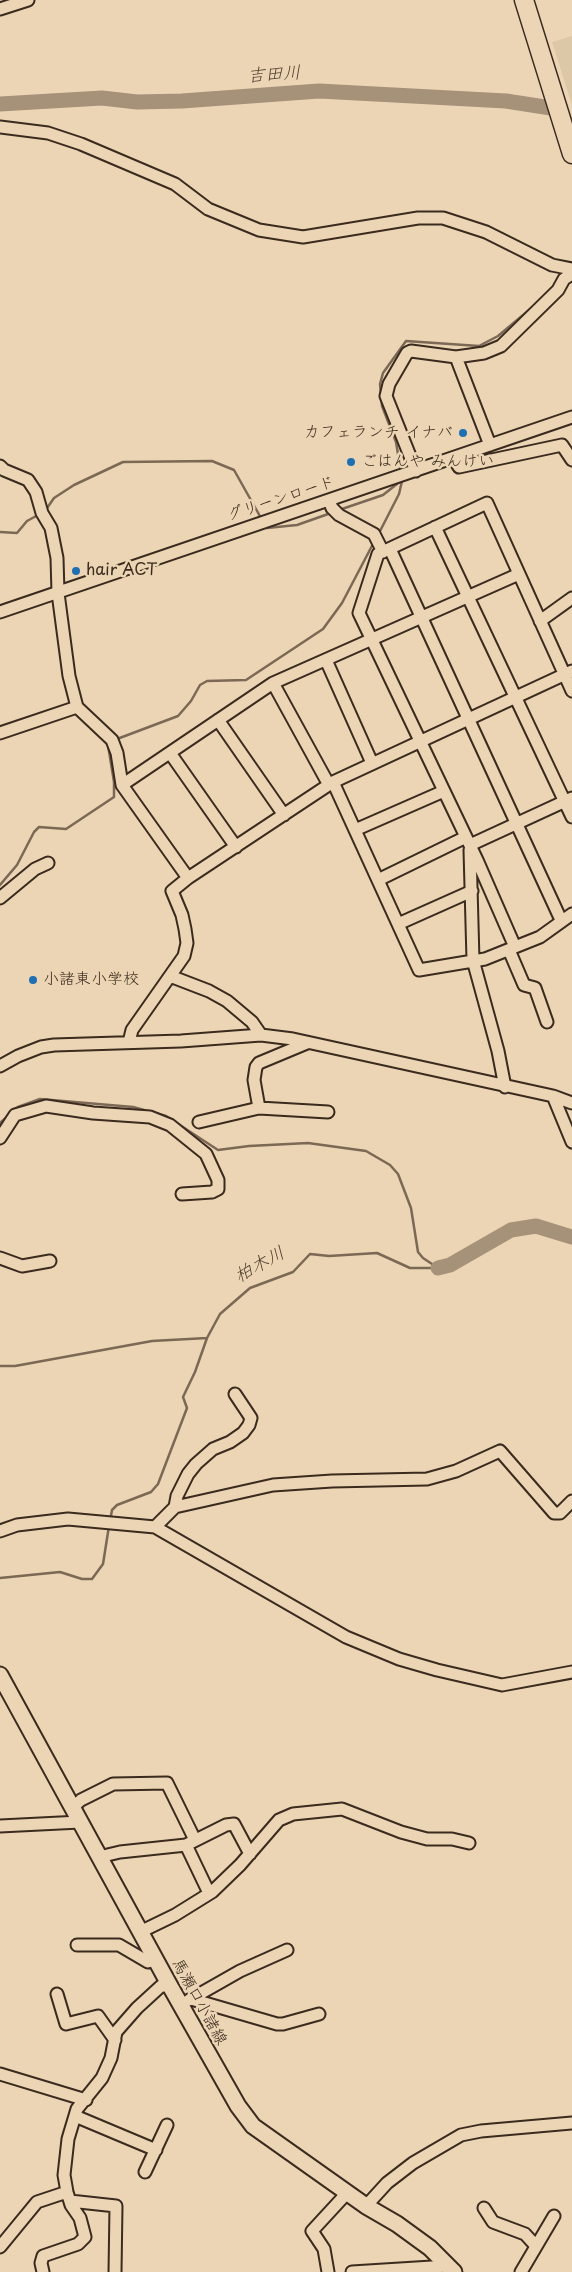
<!DOCTYPE html>
<meta charset="utf-8">
<style>
body{margin:0}
canvas{display:block;background:#ebd5b4}
</style>
<canvas width="572" height="2272"></canvas>
<script>
const g = document.querySelector('canvas').getContext('2d');
g.lineJoin = 'round';
function fillPath(path, color) { g.fillStyle = color; g.fill(path, 'evenodd'); }
const poly = rows => new Path2D(rows.map(r => 'M' + r).join(''));
function strokePath(path, color, width, dash) { g.strokeStyle = color; g.lineWidth = width; g.lineCap = dash ? 'butt' : 'round'; g.setLineDash(dash || []); g.stroke(path); }
function write(font, color, halo, rows, align = 'center') {
  g.font = font + ' "Playpen Sans","Klee One",sans-serif'; g.lineWidth = 5; g.setLineDash([]); g.textBaseline = 'middle'; g.strokeStyle = halo; g.fillStyle = color; for (const [text, x, y, turn = 0] of rows) {
    g.save(); g.translate(x, y); g.rotate((+turn || 0) * Math.PI / 180); g.textAlign = isNaN(turn) ? turn : align; if (halo) g.strokeText(text, 0, 0); g.fillText(text, 0, 0); g.restore();
  }
}
const built = poly([
 [572,36,572,105,552,42]
]);
const stream = poly([
 [401,472,396,442,382,406,380,384,383,373,406,341,479,346,498,336,535,305],
 [339,510,383,495,402,480],
 [45,511,54,498,74,485,123,462,212,461,234,470,261,518],
 [265,525,267,528,297,525,331,513],
 [0,532,17,533,27,521,38,515],
 [378,535,399,494,402,481],
 [117,739,178,716,191,701,200,685,207,681,246,680,323,629,342,603,374,542],
 [0,885,17,865,34,832,39,827,66,829,114,797,114,782,108,745],
 [14,1111,18,1107,40,1099,133,1107,166,1116,218,1150,249,1146,308,1143,366,1151,390,1165,398,1174,411,1208,418,1252,423,1258,438,1268],
 [0,1123,8,1116],
 [0,1366,15,1366,152,1341,207,1338,220,1314,250,1288,293,1272,310,1254,329,1256,377,1253,410,1268,437,1268],
 [110,1521,112,1510,117,1505,151,1492,158,1484,187,1408,183,1397,195,1372,207,1338],
 [0,1578,60,1572,82,1579,92,1579,103,1564,109,1526]
]);
const river = poly([
 [0,104,102,98,137,102,182,101,319,91,506,101,551,108],
 [438,1268,450,1265,511,1230,536,1226,572,1237]
]);
const minor = poly([
 [0,9,28,0],
 [0,127,48,133,81,144,175,184,208,209,259,230,303,237,418,218,443,218,486,232,552,265,572,269],
 [456,357,490,445],
 [453,458,459,467,562,445,572,460],
 [0,466,4,470,28,480,36,492,42,513,51,528,57,558,58,593,69,676,77,707,112,740,117,753,122,785,188,878],
 [416,471,386,396,389,384,407,353,411,351,456,357,484,353,501,346,558,290,564,279,572,274],
 [329,500,332,508,339,515,374,534,383,552],
 [435,527,572,817],
 [390,549,561,920],
 [0,612,572,417],
 [540,621,572,598],
 [326,660,372,763],
 [273,683,329,785],
 [218,720,284,815],
 [0,733,77,707],
 [170,753,236,847],
 [333,782,419,970,485,959,540,937,572,914],
 [122,785,273,683,519,574],
 [355,830,444,791],
 [470,845,572,798],
 [470,850,473,960,498,1051,505,1087],
 [378,880,466,837],
 [0,898,35,869,48,863],
 [398,924,472,891],
 [515,947,477,860,359,613,378,554,487,503,572,691],
 [509,950,524,985,535,988,547,1022],
 [170,976,209,991,227,1001,252,1022,261,1035],
 [129,1042,132,1030,184,956,187,943,185,929,182,915,172,891,188,878,333,782,572,671],
 [0,1066,18,1056,41,1047,54,1045,181,1041,261,1035,293,1039,553,1096,572,1103],
 [553,1096,572,1142],
 [259,1108,254,1080,256,1067,259,1063,307,1043],
 [199,1122,259,1108,328,1112],
 [0,1138,15,1115,46,1106,93,1113,150,1117,170,1125,206,1154,218,1180,218,1189,212,1192,182,1194],
 [0,1258,22,1266,50,1261],
 [175,1507,273,1485,332,1481,427,1479,456,1471,500,1451,554,1513,560,1513,572,1501],
 [155,1527,175,1507,177,1496,188,1474,196,1464,213,1449,230,1442,243,1433,249,1425,251,1418,235,1394],
 [0,1531,17,1525,68,1519,155,1527,346,1637,399,1659,437,1670,502,1685,572,1672],
 [72,1808,81,1800,113,1784,167,1783,195,1840],
 [0,1826,80,1822],
 [186,1845,209,1893],
 [99,1857,120,1852,186,1845,226,1825,234,1824,250,1854],
 [140,1932,175,1915,212,1892,240,1865,279,1820,293,1814,342,1809,401,1832,427,1839,452,1839,469,1843],
 [77,1945,119,1945,148,1962,155,1959],
 [57,1994,66,2024,98,2016,115,2040],
 [191,1999,277,2024,283,2024,319,2014],
 [189,2000,240,1971,287,1950],
 [0,2074,86,2100],
 [75,2116,156,2150],
 [145,2172,167,2125],
 [70,2201,116,2206,115,2272],
 [366,2206,387,2183,413,2163,461,2135,481,2131,572,2123],
 [484,2208,493,2222,525,2234,536,2246],
 [0,2247,37,2202,67,2192],
 [43,2272,41,2263,43,2256,78,2244,85,2237,80,2218,71,2205,67,2192,64,2175,68,2139,77,2109,102,2078,111,2058,116,2032,137,2008,161,1986,170,1986],
 [328,2272,324,2249,312,2231,347,2193],
 [352,2272,448,2266],
 [521,2272,554,2216]
]);
const major = poly([
 [0,1675,170,1986,238,2106,253,2126,366,2206,397,2224,430,2248,454,2272]
]);
const highway = poly([
 [524,0,572,154]
]);
const markers = [
 [463,433,5,"#1f6fb2"],
 [351,462,5,"#1f6fb2"],
 [76,571,5,"#1f6fb2"],
 [33,980,5,"#1f6fb2"]
];
const poiNames = [
 ["カフェランチ イナバ",453,433,"right"],
 ["ごはんや みんけい",361,462],
 ["hair ACT",86,571],
 ["小諸東小学校",43,980]
];
const streetNames = [
 ["グリーンロード",281,499,-18],
 ["馬瀬口小諸線",199,2002,61]
];
const waterNames = [
 ["吉田川",274,75,-4],
 ["柏木川",260,1265,-29]
];
fillPath(built, '#dcc7a7');
strokePath(stream, '#7b6855', 2.5);
strokePath(river, '#a69279', 15);
strokePath(minor, '#3b2a1e', 15);
strokePath(major, '#3b2a1e', 19);
strokePath(highway, '#3b2a1e', 21);
strokePath(minor, '#ebd5b4', 11);
strokePath(major, '#ebd5b4', 15);
strokePath(highway, '#ebd5b4', 18);
for (const [x, y, r, color] of markers) { const dot = new Path2D(); dot.arc(x, y, r, 0, 2 * Math.PI); g.fillStyle = color; g.fill(dot); strokePath(dot, '#ebd5b4', 2); }
write('16px', '#3b2a1e', '#ebd5b4', poiNames, 'left');
write('16px', '#3b2a1e', '#ebd5b4', streetNames);
write('italic 18px', '#503f30', '#ebd5b4', waterNames);
</script>
